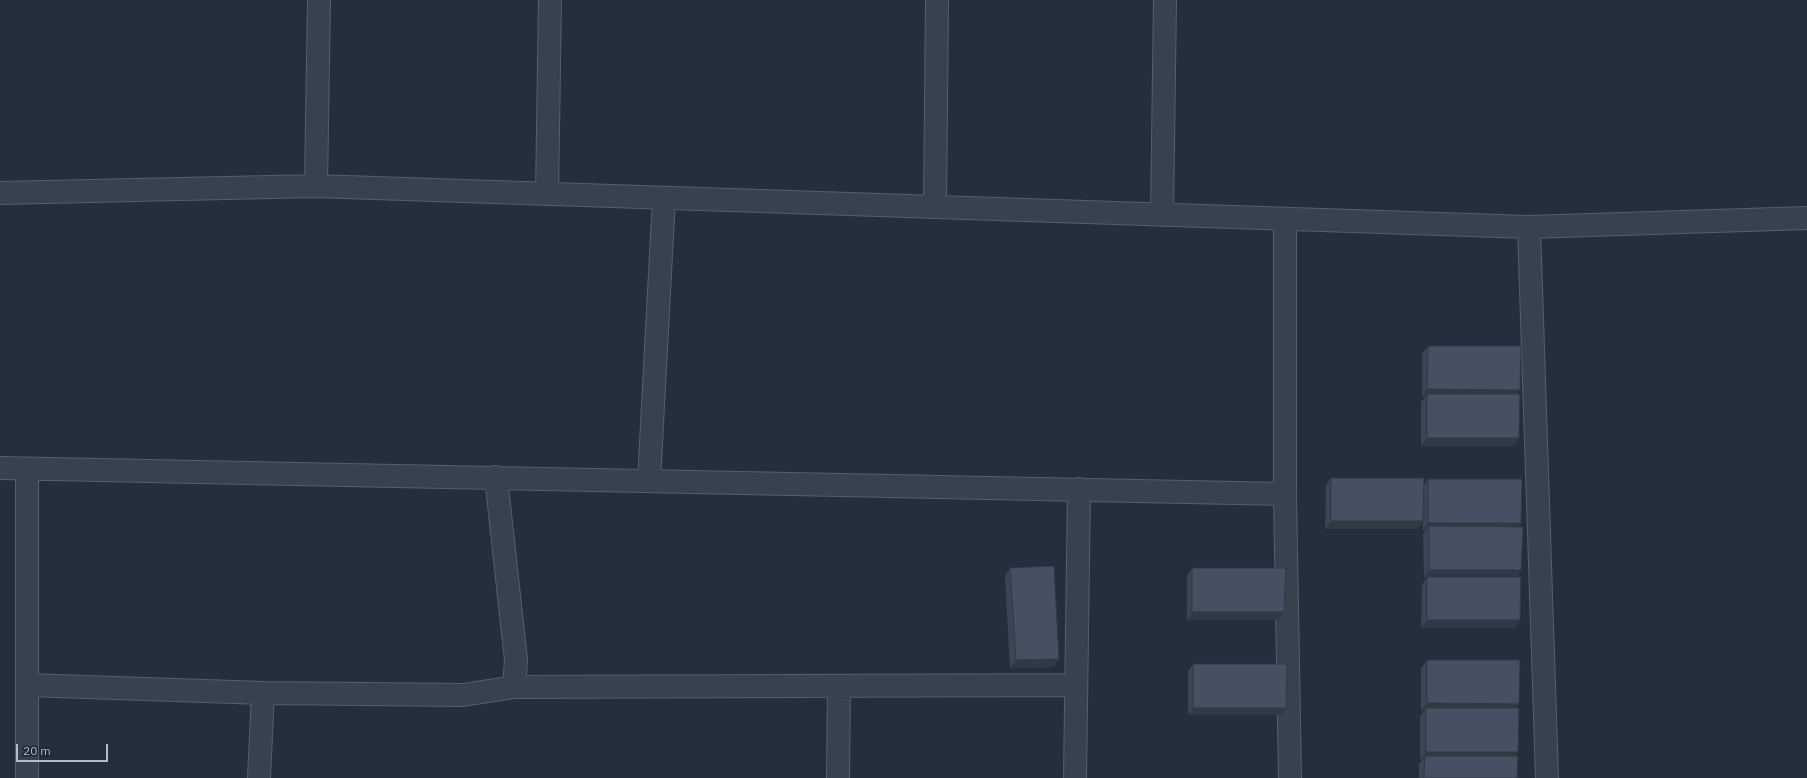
<!DOCTYPE html>
<style>
body{margin:0}
#map{position:relative;width:1807px;height:778px;overflow:hidden;background:#242f3e;font-family:"IBM Plex Sans",sans-serif}
canvas{display:block}
.scale{position:absolute;left:16px;top:744px;width:92px;height:18px;box-sizing:border-box;border:2px solid #b4bcc9;border-top:0;padding-left:5px;font-size:12px;line-height:14px;white-space:nowrap;color:#b4bcc9;-webkit-text-stroke:3px #1d2633;paint-order:stroke}
</style>
<div id="map">
<canvas width="1807" height="778"></canvas>
<div class="scale">20 m</div>
</div>
<script>
const g = document.querySelector('canvas').getContext('2d');
g.lineJoin = 'round';
const poly = rows => new Path2D(rows.map(r => 'M' + r).join(''));
function strokePath(path, color, width, dash) { g.strokeStyle = color; g.lineWidth = width; g.lineCap = dash ? 'butt' : 'round'; g.setLineDash(dash || []); g.stroke(path); }
function fillPath(path, color) { g.fillStyle = color; g.fill(path, 'evenodd'); }
const minor = poly([
 [316,186,319,0],
 [0,193,316,186,1529,227],
 [547,194,550,0],
 [935,207,937,0],
 [1162,215,1165,0],
 [1285,219,1285,494,1290,778],
 [0,468,1285,494],
 [27,469,27,685,263,693,463,695,514,687,516,660,496,477],
 [649,481,664,198],
 [27,685,27,778],
 [514,687,1076,685],
 [259,778,263,693],
 [838,778,839,686],
 [1075,778,1079,489],
 [1547,778,1529,227,1807,218]
]);
const wall = poly([
 [1428,346,1520,390,1517,394,1514,446,1421,446,1421,402,1425,397,1422,397,1422,354],
 [1331,478,1424,485,1428,479,1518,527,1521,570,1517,577,1514,628,1421,628,1422,585,1426,578,1424,578,1423,534,1426,531,1423,531,1423,522,1418,529,1325,529,1326,485],
 [1010,568,1054,667,1010,668,1005,576],
 [1192,568,1279,620,1187,620,1187,576],
 [1427,660,1516,708,1516,756,1517,778,1419,778,1419,764,1422,760,1420,760,1420,716,1424,711,1421,711,1421,668],
 [1193,664,1281,715,1188,715,1188,672]
]);
const shadedWall = poly([
 [1427,389,1520,390,1515,397,1427,394,1425,397,1422,397],
 [1427,438,1519,438,1514,446,1421,446],
 [1331,521,1423,521,1418,529,1325,529],
 [1428,523,1521,523,1515,531,1429,526,1426,531,1423,531],
 [1429,570,1521,570,1516,578,1427,577,1426,578,1424,578],
 [1192,612,1284,612,1279,620,1187,620],
 [1427,620,1520,620,1514,628,1421,628],
 [1059,659,1054,667,1010,668,1016,660],
 [1427,703,1519,704,1514,711,1426,708,1424,711,1421,711],
 [1193,708,1286,708,1281,715,1188,715],
 [1426,752,1518,752,1513,760,1425,756,1422,760,1420,760]
]);
const building = poly([
 [1428,346,1521,346,1520,390,1427,389,1428,346],
 [1427,394,1520,394,1519,438,1427,438,1427,394],
 [1331,478,1424,478,1423,521,1331,521,1331,478],
 [1428,479,1522,479,1521,523,1428,523,1428,479],
 [1429,526,1523,527,1521,570,1429,570,1429,526],
 [1054,566,1059,659,1016,660,1010,568,1054,566],
 [1192,568,1286,568,1284,612,1192,612,1192,568],
 [1427,577,1521,577,1520,620,1427,620,1427,577],
 [1427,660,1520,660,1519,704,1427,703,1427,660],
 [1193,664,1287,664,1286,708,1193,708,1193,664],
 [1426,708,1519,708,1518,752,1426,752,1426,708],
 [1425,756,1518,756,1517,778,1424,778,1425,756]
]);
strokePath(minor, '#565f6c', 24);
strokePath(minor, '#38414e', 22);
fillPath(wall, '#3b4654');
fillPath(shadedWall, '#303945');
fillPath(building, '#455162');
strokePath(building, '#303945', 1);
</script>
